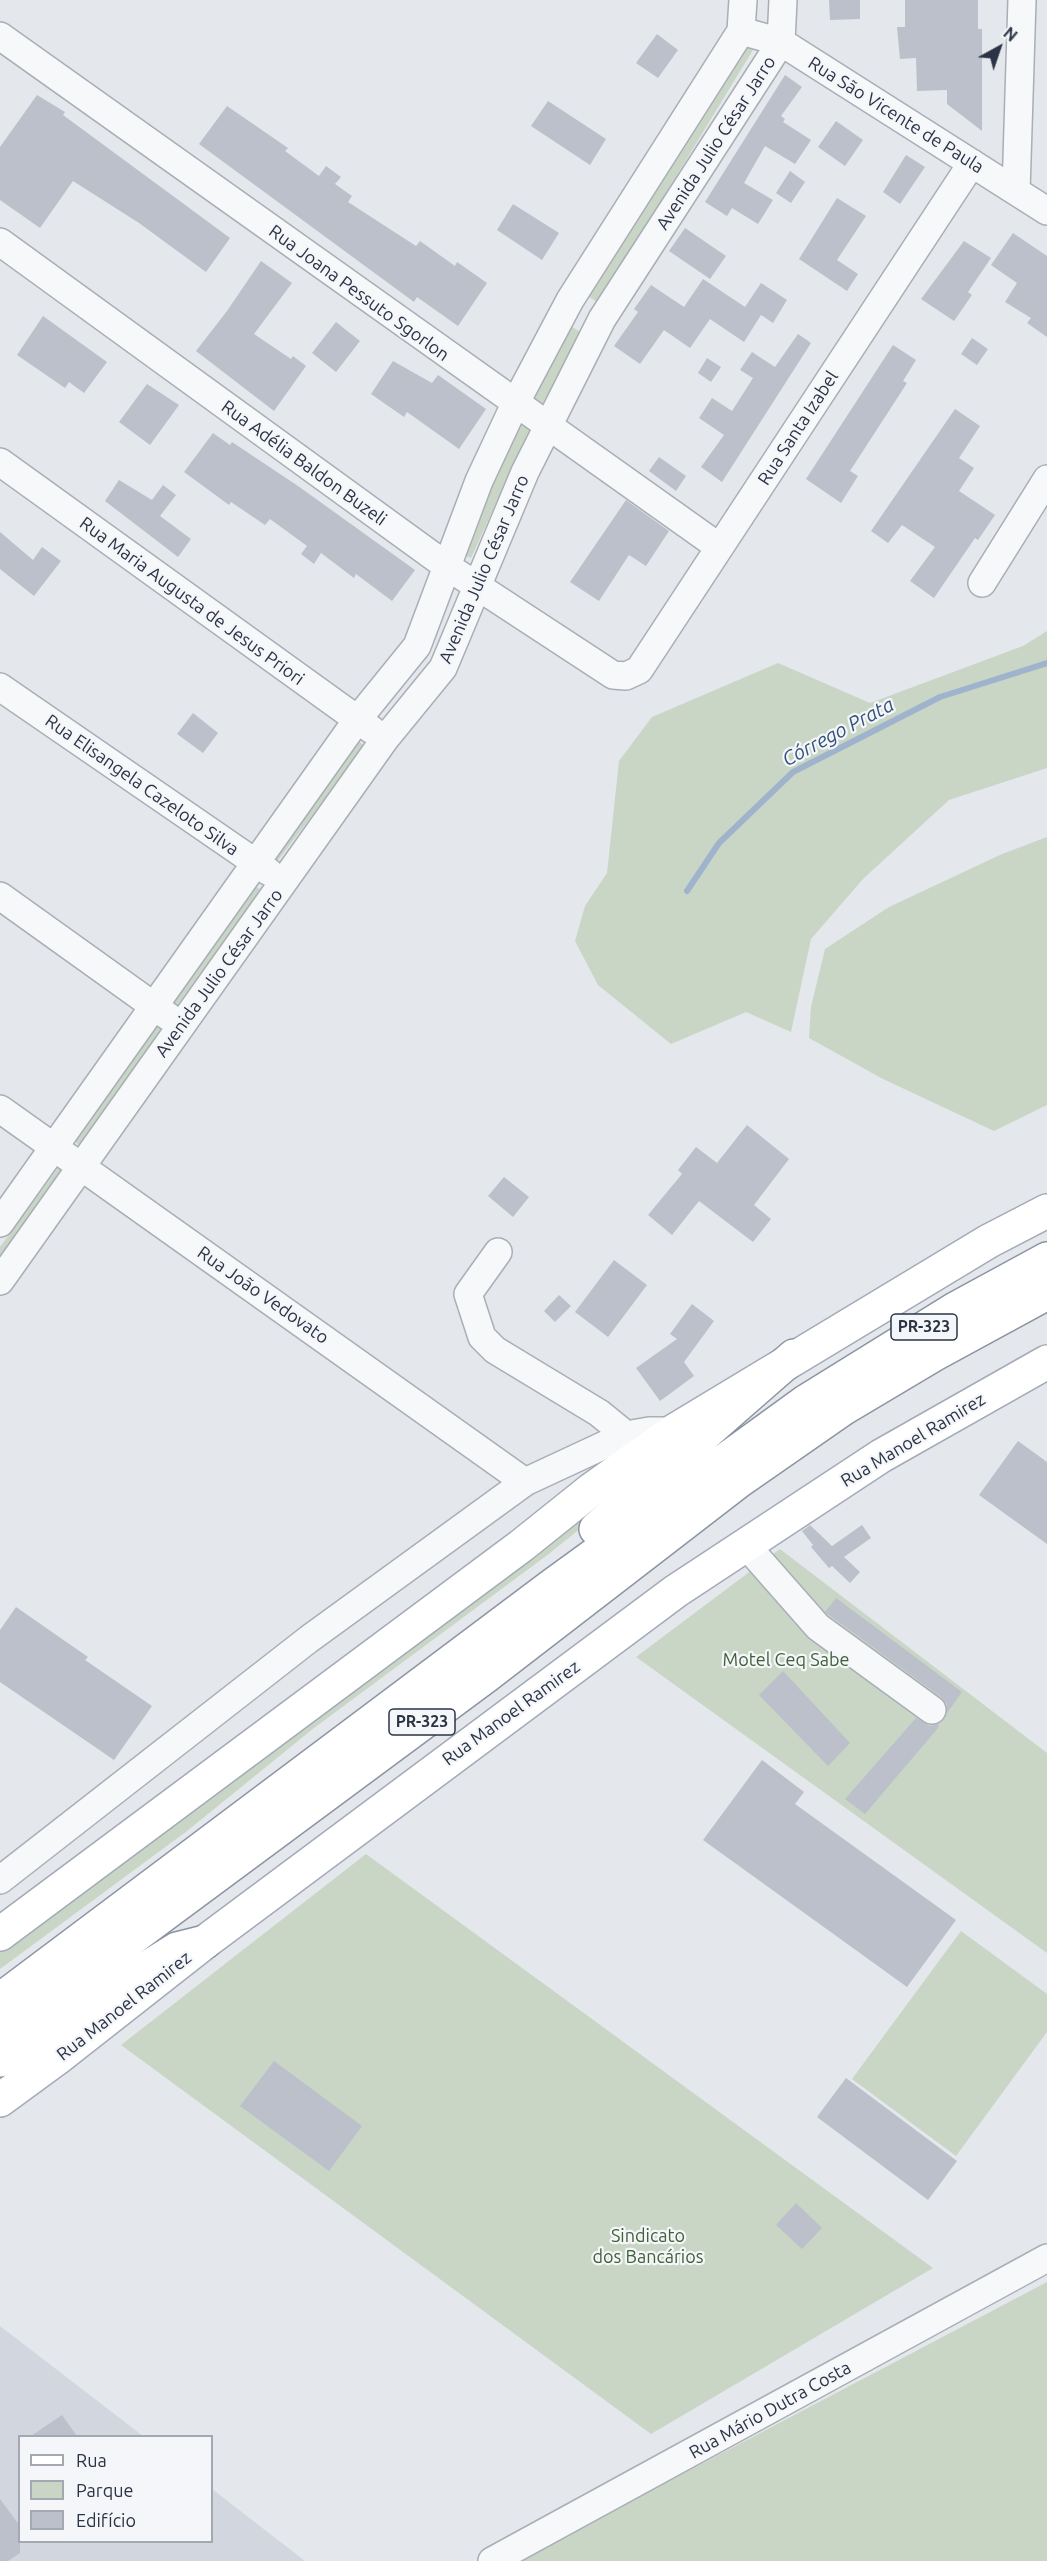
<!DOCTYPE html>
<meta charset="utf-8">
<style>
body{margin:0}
#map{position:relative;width:1047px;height:2561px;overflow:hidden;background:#e4e7ec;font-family:Ubuntu,sans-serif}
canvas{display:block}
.legend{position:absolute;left:18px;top:2435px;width:195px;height:108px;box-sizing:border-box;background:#f4f6f9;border:2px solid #a4a8b1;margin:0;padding:8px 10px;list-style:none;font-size:18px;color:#2b3445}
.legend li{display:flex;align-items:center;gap:12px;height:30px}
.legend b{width:30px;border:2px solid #a4a8b1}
.north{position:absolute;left:969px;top:18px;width:60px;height:60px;-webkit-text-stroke:4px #f4f6f9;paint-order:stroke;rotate:40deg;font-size:16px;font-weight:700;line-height:24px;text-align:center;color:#2b3445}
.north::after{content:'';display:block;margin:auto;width:21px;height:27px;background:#2b3445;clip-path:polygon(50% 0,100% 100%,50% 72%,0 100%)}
</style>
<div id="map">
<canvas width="1047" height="2561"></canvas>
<ul class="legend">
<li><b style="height:8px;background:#fff"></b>Rua</li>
<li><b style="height:16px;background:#c9d6c5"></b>Parque</li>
<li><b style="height:16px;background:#bbc0ca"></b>Edifício</li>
</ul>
<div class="north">N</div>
</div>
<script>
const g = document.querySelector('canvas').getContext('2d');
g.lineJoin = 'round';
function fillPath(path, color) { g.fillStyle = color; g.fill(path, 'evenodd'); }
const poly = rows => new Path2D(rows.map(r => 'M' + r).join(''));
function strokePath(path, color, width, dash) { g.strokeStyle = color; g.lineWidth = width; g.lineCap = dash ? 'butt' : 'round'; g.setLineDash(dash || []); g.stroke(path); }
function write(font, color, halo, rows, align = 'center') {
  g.font = font + ' Ubuntu,sans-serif'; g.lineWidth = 4.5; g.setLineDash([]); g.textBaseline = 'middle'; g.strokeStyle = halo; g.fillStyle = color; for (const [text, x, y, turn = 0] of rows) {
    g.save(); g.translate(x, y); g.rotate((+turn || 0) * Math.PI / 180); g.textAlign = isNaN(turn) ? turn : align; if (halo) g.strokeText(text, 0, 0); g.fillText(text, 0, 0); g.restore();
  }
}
const built = poly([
 [0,2326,143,2436,20,2436,20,2542,212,2542,212,2489,305,2561,0,2561]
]);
const green = poly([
 [741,43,753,50,599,303,589,297],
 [572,327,582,333,541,406,529,399],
 [520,419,532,424,471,558,459,553],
 [1047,631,1047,768,949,800,863,879,811,939,791,1032,746,1012,671,1044,598,985,575,941,585,906,607,873,619,761,652,717,778,663,870,703,1023,646],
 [354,738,365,746,276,863,265,856],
 [1047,837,1047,1105,994,1131,883,1079,809,1038,811,1007,825,949,889,907,1002,854],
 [254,885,261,890,175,1008,167,1002],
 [156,1021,164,1026,81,1147,74,1141],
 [59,1167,64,1172,0,1262,0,1247],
 [663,1455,602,1511,550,1553,314,1728,187,1831,0,1969,0,1949],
 [780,1549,1047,1753,1047,1953,636,1657],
 [366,1854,933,2268,651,2434,121,2045],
 [961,1931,1047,1994,1047,2032,956,2156,852,2079],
 [1047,2282,1047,2561,517,2561]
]);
const stream = poly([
 [687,891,719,843,793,772,940,697,1047,663]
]);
const building = poly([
 [829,0,860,0,860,19,830,20],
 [905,0,978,0,978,29,982,29,982,131,947,104,947,90,917,91,916,58,900,59,897,27,905,27],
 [657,34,678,50,658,78,636,63],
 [785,75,802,87,781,116,785,119,783,122,811,140,795,164,765,146,744,183,773,200,758,224,732,208,727,216,705,202],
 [37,95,65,112,63,115,230,238,206,272,139,223,73,181,40,228,0,200,0,147],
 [548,101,606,139,590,165,531,126],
 [227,106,288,148,285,151,319,176,326,166,341,177,335,184,352,196,348,202,416,246,420,241,455,266,457,262,487,283,458,326,417,297,414,302,199,144],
 [836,121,863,140,845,166,818,147],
 [906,155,925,167,900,204,883,192],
 [790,171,805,182,791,203,776,193],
 [837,198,866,216,837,260,858,274,847,291,799,259],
 [513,204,559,233,542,260,497,230],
 [685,228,726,256,710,279,669,251],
 [1013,233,1047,256,1047,337,1027,323,1031,318,1005,302,1017,283,991,265],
 [964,241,991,258,968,292,972,295,954,321,921,299],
 [261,261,292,283,254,334,291,359,293,356,306,366,274,411,196,351,227,311],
 [703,279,745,307,761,283,787,300,773,323,761,315,744,342,710,319,690,348,664,330,640,364,614,346,638,312,634,309,651,285,684,307],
 [43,316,107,362,84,393,69,382,65,388,17,355],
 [336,322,360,341,336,372,312,353],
 [798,334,811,343,722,482,701,467,724,435,699,418,712,398,732,411,753,378,740,370,752,352,775,367],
 [972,338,988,349,977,365,961,354],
 [893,345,916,360,903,381,907,383,850,471,858,476,841,503,806,479],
 [707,358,721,367,711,382,698,373],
 [393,361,432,383,438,375,486,409,459,449,407,412,404,417,371,394],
 [147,384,179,405,150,445,119,422],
 [955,409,980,426,959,458,974,468,959,491,995,515,978,540,975,538,934,598,910,581,935,547,902,525,888,543,871,531],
 [213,433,230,445,232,442,298,486,415,570,392,601,356,574,354,578,321,553,314,564,301,554,307,546,270,519,265,525,231,502,229,505,184,472],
 [659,457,686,476,676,491,649,471],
 [119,480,152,500,163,485,176,495,160,516,191,539,178,557,105,501],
 [626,500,669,531,646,566,629,555,599,601,570,582],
 [0,532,33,560,42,547,61,561,34,596,0,569],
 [193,713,218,733,203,753,177,734],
 [747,1125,789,1159,754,1205,771,1219,753,1242,699,1201,672,1235,648,1215,682,1174,678,1170,696,1147,717,1163],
 [504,1177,529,1197,513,1217,488,1196],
 [614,1260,647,1285,608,1337,575,1312],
 [559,1295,571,1306,555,1322,544,1311],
 [692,1304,714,1321,684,1362,694,1376,660,1401,636,1368,677,1339,670,1334],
 [1018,1441,1047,1462,1047,1544,979,1495],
 [810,1525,832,1546,862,1525,871,1538,844,1557,860,1572,850,1583,832,1566,829,1568,811,1547,813,1545,802,1531],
 [836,1598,962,1692,947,1713,947,1704,941,1697,829,1615,825,1612],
 [16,1607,88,1657,85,1660,152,1706,114,1760,0,1682,0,1630],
 [783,1671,850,1743,828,1766,759,1695],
 [916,1718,930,1726,939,1724,938,1728,865,1814,845,1799],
 [762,1760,804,1792,795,1804,956,1920,907,1987,703,1840],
 [274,2061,362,2126,329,2171,240,2106],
 [846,2078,957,2161,928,2200,817,2117],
 [796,2203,822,2228,802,2249,776,2225],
 [62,2415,77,2436,31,2436],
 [0,2499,20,2526,20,2553,8,2561,0,2561]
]);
const minor = poly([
 [741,31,781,42,1047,211],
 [0,36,719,547],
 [1016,191,1022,0],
 [0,242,448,567,613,675,626,676,639,670,972,163],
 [0,462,372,730],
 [982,583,1047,479],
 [0,687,269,872],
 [0,896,169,1017],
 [0,1109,525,1482],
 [0,1223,357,720,417,646,479,481,515,404,570,300,741,31,743,0],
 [498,1252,468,1294,482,1337,495,1350,599,1413,626,1435],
 [0,1281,385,739,443,668,525,472,602,319,781,42,783,0],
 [745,1544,818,1627,932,1710],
 [0,1880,309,1639,525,1482,626,1435,649,1431,674,1431],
 [492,2561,1047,2258]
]);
const major = poly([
 [0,1934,521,1546,591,1490,674,1431,989,1241,1047,1211],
 [0,2100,56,2059,205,1942,676,1591,881,1456,1047,1362]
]);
const highway = poly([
 [596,1529,794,1356],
 [0,2000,553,1585,805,1402,955,1309,1047,1259],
 [0,2036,486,1676,739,1481,844,1408,933,1355,1047,1293],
 [0,2060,177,1949,205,1942]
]);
const shields = [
 [924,1327,66],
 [422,1722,66]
];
const shieldNames = [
 ["PR-323",924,1327],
 ["PR-323",422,1722]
];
const streetNames = [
 ["Rua São Vicente de Paula",896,115,32],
 ["Avenida Julio César Jarro",716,143,-57],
 ["Rua Joana Pessuto Sgorlon",359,293,36],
 ["Rua Santa Izabel",798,428,-57],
 ["Rua Adélia Baldon Buzeli",304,463,36],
 ["Avenida Julio César Jarro",484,569,-67],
 ["Rua Maria Augusta de Jesus Priori",192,601,36],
 ["Rua Elisangela Cazeloto Silva",142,785,35],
 ["Avenida Julio César Jarro",219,973,-54],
 ["Rua João Vedovato",263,1295,35],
 ["Rua Manoel Ramirez",913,1440,-31],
 ["Rua Manoel Ramirez",511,1713,-36],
 ["Rua Manoel Ramirez",124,2006,-38],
 ["Rua Mário Dutra Costa",770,2410,-29]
];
const parkNames = [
 ["Motel Ceq Sabe",786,1660],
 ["Sindicato",648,2236],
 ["dos Bancários",648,2257]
];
const waterNames = [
 ["Córrego Prata",838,732,-28]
];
fillPath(built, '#d2d6de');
fillPath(green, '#c9d6c5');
strokePath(stream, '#9fb4cc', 6);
fillPath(building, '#bbc0ca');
strokePath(minor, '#a9aeb7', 30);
strokePath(major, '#a3abb8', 36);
strokePath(highway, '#8b94a3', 36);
strokePath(minor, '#f7f8fa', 27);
strokePath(major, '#fff', 33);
strokePath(highway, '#fff', 33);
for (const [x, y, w] of shields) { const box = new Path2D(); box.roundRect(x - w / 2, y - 13, w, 26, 4.5); g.fillStyle = '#f4f6f9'; g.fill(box); strokePath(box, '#2b3445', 1.5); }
write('bold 16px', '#2b3445', null, shieldNames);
write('18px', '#2b3445', '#f4f6f9', streetNames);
write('18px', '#3f6138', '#f4f6f9', parkNames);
write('italic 20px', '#34527a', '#f4f6f9', waterNames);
</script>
